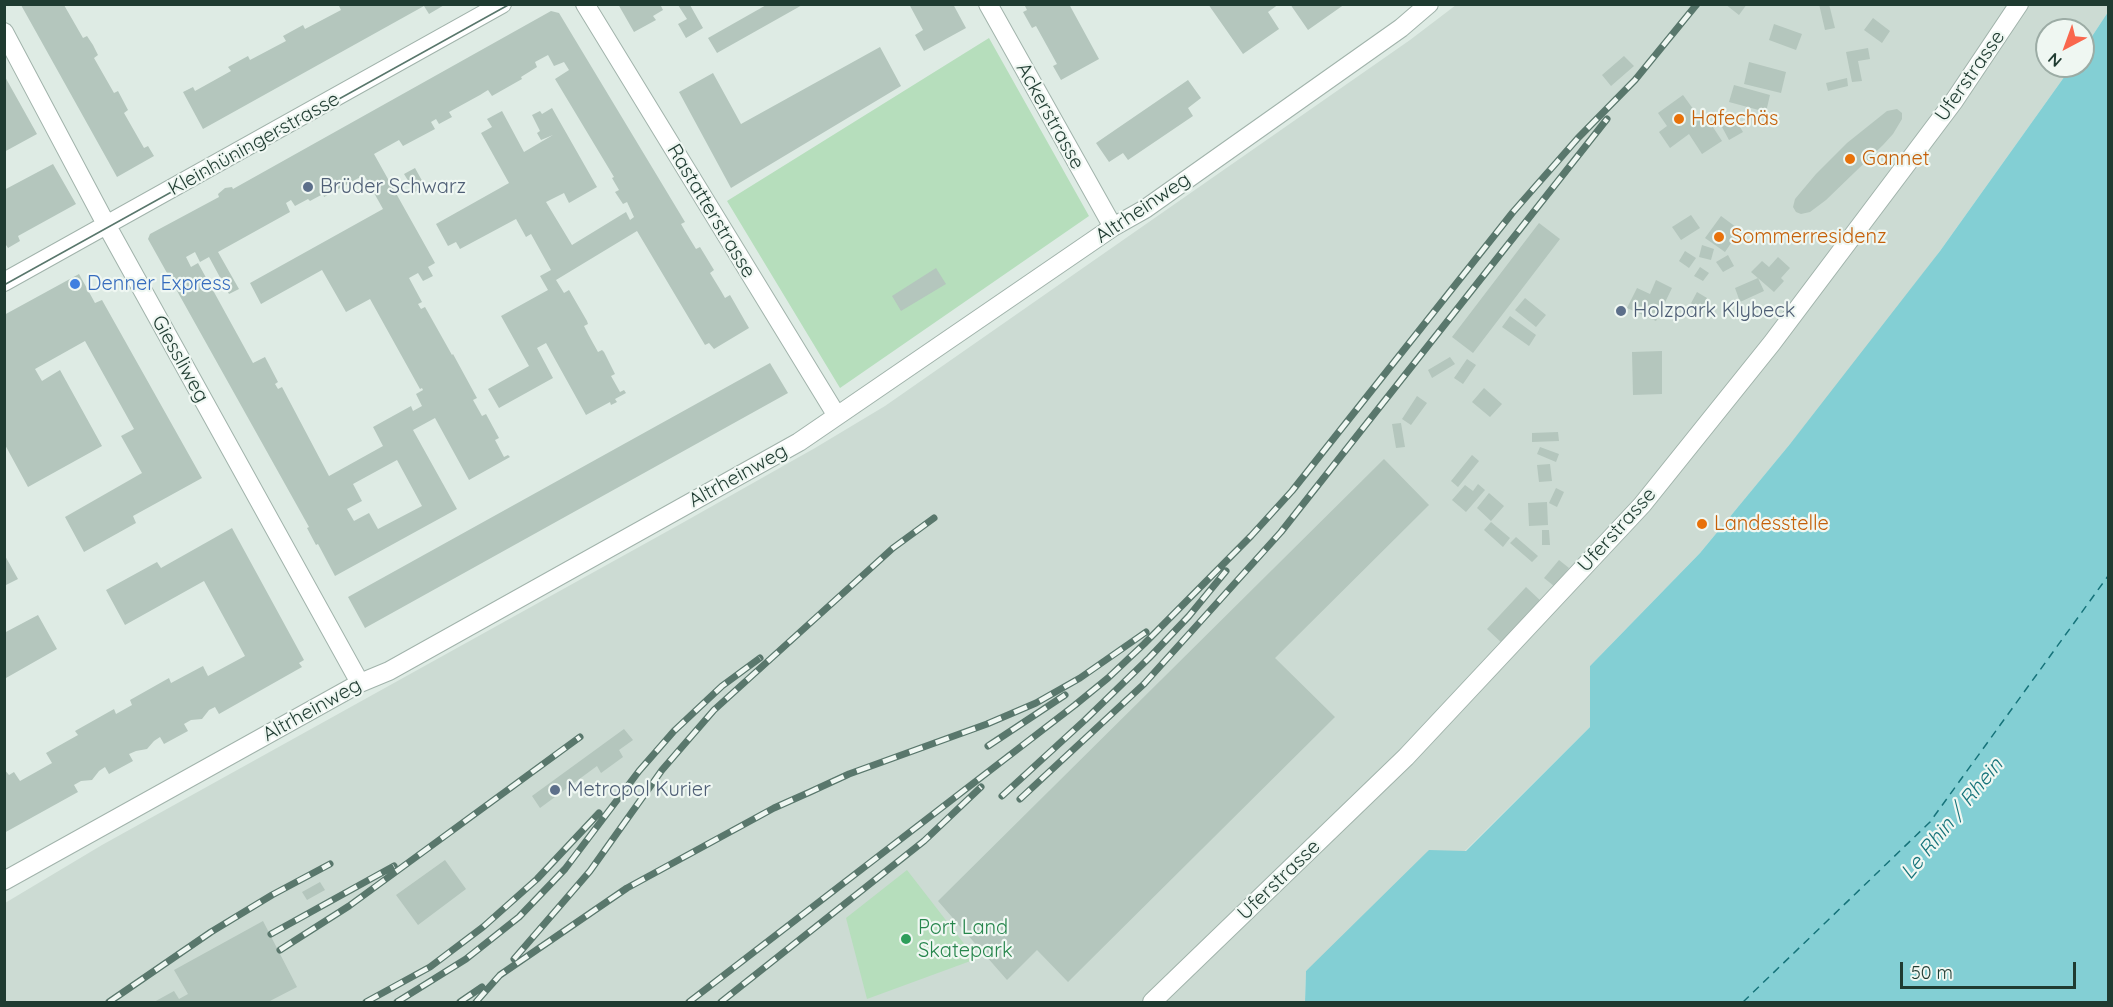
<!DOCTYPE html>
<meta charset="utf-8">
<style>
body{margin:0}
#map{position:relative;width:2113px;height:1007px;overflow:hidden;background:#deebe4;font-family:Quicksand,sans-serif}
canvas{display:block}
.frame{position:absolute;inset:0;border:6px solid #1f3b31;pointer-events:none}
.north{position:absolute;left:2035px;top:18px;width:60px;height:60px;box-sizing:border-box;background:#eff7f2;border:2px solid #9caca5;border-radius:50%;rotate:221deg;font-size:16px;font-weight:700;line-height:24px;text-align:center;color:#1f3b31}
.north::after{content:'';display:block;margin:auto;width:21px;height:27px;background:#f9674e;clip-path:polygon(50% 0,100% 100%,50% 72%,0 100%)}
.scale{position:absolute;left:1900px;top:962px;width:176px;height:27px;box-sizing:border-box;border:3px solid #1f3b31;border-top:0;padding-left:8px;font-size:18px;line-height:21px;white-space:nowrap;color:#1f3b31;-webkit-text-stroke:4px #eff7f2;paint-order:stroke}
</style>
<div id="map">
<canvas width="2113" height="1007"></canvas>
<div class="frame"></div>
<div class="north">N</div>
<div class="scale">50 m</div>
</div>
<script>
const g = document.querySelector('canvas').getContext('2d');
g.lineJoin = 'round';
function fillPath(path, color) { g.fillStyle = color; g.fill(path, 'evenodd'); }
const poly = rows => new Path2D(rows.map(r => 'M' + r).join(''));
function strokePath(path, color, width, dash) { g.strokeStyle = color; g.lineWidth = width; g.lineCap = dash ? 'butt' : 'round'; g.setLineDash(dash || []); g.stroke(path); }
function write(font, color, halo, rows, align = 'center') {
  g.font = font + ' Quicksand,sans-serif'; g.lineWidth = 4.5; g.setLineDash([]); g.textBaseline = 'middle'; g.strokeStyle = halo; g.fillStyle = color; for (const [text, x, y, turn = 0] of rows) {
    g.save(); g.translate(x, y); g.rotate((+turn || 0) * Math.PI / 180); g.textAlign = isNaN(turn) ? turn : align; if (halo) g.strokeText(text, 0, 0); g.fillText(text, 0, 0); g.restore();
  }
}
const built = poly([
 [1456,5,2108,5,2108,12,2083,50,2083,30,2047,30,2047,66,2072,66,1940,251,1843,380,1700,553,1590,666,1590,727,1465,851,1306,971,1305,1002,5,1002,5,903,102,845,684,522,815,448,885,406,1410,40]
]);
const green = poly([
 [989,38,1089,216,840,388,727,201],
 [907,870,976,959,867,999,846,918]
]);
const water = poly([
 [2108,12,2108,1002,1305,1002,1306,971,1429,850,1466,851,1590,727,1590,666,1700,553,1790,444,1940,251,2072,66,2083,66,2083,50]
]);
const ferry = poly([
 [1743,1002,1930,822,2108,576]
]);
const building = poly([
 [341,4,446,4,429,14,424,6,203,129,183,92,193,87,195,91,231,71,228,67,248,56,250,60,286,41,283,36,303,25,305,29,341,10,339,6],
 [618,4,660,4,663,10,653,16,656,20,634,32],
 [768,4,804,4,717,53,708,38],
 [909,4,953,4,966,28,924,51,915,35,923,30],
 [1024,4,1069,4,1099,59,1061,80,1053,66,1057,64,1036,26,1032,28,1023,12,1027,10],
 [1208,4,1279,4,1268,12,1279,29,1243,54],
 [1290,4,1345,4,1308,30],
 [1725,4,1747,4,1739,15],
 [1819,4,1829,4,1835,28,1825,30],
 [21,5,64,5,83,38,87,36,93,45,98,55,94,58,114,93,118,91,128,110,124,113,144,148,148,146,154,156,117,177],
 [678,5,690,5,703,28,686,38,678,24,687,19],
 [551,11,559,13,685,222,681,224,685,231,696,249,700,247,714,270,710,273,721,291,725,298,730,295,749,328,714,349,709,343,705,345,637,231,556,280,564,293,569,290,587,321,588,324,584,326,588,334,598,352,602,350,604,352,615,374,611,376,620,392,624,390,626,393,615,399,617,402,611,405,610,402,586,415,546,343,537,348,553,378,499,408,488,389,529,366,501,316,548,290,540,276,551,270,531,234,526,237,516,219,460,249,456,242,448,246,436,224,509,183,481,133,492,127,487,119,502,111,524,152,553,135,541,140,537,133,540,131,532,115,540,111,542,114,552,108,597,187,569,203,564,193,546,202,572,245,626,212,630,220,634,217,627,202,623,204,615,192,619,190,612,178,614,177,555,79,569,70,564,62,554,66,548,55,535,62,537,67,521,77,522,79,492,96,488,90,480,95,449,112,452,117,439,124,436,119,431,122,435,129,403,146,399,140,374,154,435,263,428,267,433,276,423,281,418,273,409,278,422,302,418,304,421,309,425,307,452,355,453,354,477,398,473,400,482,416,486,414,499,438,495,440,504,457,508,455,510,457,469,480,435,418,413,430,457,509,335,576,318,544,316,545,307,528,309,527,148,239,150,234,219,197,218,194,225,188,232,187,233,189],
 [364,175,383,209,250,283,261,304,322,270,346,312,370,299,420,389,422,388,423,390,416,394,422,406,413,411,411,406,373,427,383,446,329,476,282,387,278,389,275,384,278,382,265,357,253,363,198,263,191,267,186,257,195,252,200,262,209,257,229,294,239,289,218,252,290,212,286,203,291,200,295,206,308,199,310,201,323,194,324,197],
 [397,460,422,506,378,529,369,513,354,521,347,509,362,501,353,484],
 [1873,18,1890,31,1882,43,1864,30],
 [1774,24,1802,34,1796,50,1769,40],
 [880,47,901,86,731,188,679,92,713,73,741,124],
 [1868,48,1870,59,1858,61,1862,81,1852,82,1846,52],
 [1624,56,1634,66,1611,86,1602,75],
 [1749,62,1786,72,1781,93,1744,84],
 [4,75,37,134,4,152],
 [1847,78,1848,86,1828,91,1826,83],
 [1188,80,1201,98,1188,108,1193,116,1128,160,1123,153,1109,162,1096,143],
 [1734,85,1770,95,1766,112,1729,102],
 [1683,95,1704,124,1709,121,1722,141,1702,154,1689,134,1670,148,1659,132,1667,126,1658,113],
 [1897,109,1902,113,1902,119,1893,134,1883,145,1826,200,1810,212,1801,214,1796,212,1793,207,1795,199,1816,174,1847,143,1887,111],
 [1735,119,1743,132,1729,140,1722,127],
 [53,164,76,204,18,236,20,241,8,248,4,242,4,190],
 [415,168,425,186,415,192,404,174],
 [1691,215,1700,228,1681,240,1672,227],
 [1721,216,1740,230,1725,252,1705,238],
 [1539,223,1560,239,1473,353,1452,337],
 [1702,245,1714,249,1711,260,1699,257],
 [1685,251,1696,258,1689,268,1679,261],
 [1728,255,1734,266,1723,272,1716,262],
 [1778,257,1790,268,1781,278,1784,281,1774,292,1751,272,1762,261,1769,267],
 [1700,267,1709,273,1703,281,1694,276],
 [936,268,946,284,901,311,892,296],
 [79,274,95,303,102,300,202,478,133,516,136,523,84,552,65,517,142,473,121,436,134,429,85,341,35,369,42,381,60,370,102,446,28,487,4,443,4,315],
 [1758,278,1764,291,1740,302,1735,288],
 [1656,280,1672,288,1656,321,1627,308,1637,288,1650,294],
 [1697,292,1707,298,1699,313,1689,307],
 [1525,298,1546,315,1536,327,1515,310],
 [1510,316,1536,335,1529,346,1502,327],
 [1662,351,1662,394,1633,395,1632,352],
 [1450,357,1455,364,1432,378,1428,370],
 [1467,359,1476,365,1463,384,1454,378],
 [770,363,788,393,365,628,348,597],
 [1484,388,1502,404,1490,417,1472,402],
 [1417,396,1427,403,1411,425,1402,419],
 [1401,423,1405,447,1396,448,1392,424],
 [1558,432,1559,441,1532,442,1532,433],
 [1540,447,1559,454,1556,462,1537,454],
 [1472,455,1479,461,1458,487,1451,481],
 [1384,459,1429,505,1275,658,1335,717,1068,982,1037,950,1007,980,938,901],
 [1550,464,1552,481,1539,482,1537,465],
 [1478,484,1485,490,1466,512,1452,500,1465,485,1473,491],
 [1556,488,1564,492,1557,507,1549,503],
 [1489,493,1504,506,1491,521,1477,508],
 [1547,502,1548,525,1529,526,1528,503],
 [1491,522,1510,538,1503,547,1484,530],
 [232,528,304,660,299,663,302,667,219,714,215,707,209,710,202,719,191,720,184,724,188,731,164,744,160,737,154,741,147,749,136,751,129,754,133,761,109,774,105,767,99,771,92,780,81,781,74,785,78,792,4,833,4,769,9,775,14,772,20,781,52,763,46,753,78,735,75,731,114,709,116,714,132,705,130,700,169,678,171,683,203,666,208,676,245,656,204,581,125,625,106,590,157,562,161,568],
 [1542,530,1549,530,1550,545,1542,545],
 [1516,537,1538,556,1532,562,1510,543],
 [4,554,18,579,4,586],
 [1559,560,1569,568,1554,586,1544,578],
 [1526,587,1544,604,1504,645,1487,629],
 [38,615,57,649,6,678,4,633],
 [624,729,633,740,619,750,623,757,601,773,597,766,540,808,532,796],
 [445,860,466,889,418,925,396,895],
 [320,882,325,890,307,900,302,892],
 [263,921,297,987,268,1002,154,1002,174,991,179,999,188,994,174,970]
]);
const minor = poly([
 [585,4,837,416],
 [988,4,1113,227],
 [4,32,107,226,360,683],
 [4,282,502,4],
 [4,881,360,683,389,671,799,442,1113,227,1145,209,1401,28,1429,4],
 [1152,1002,1406,757,1642,505,1772,343,1954,101,2019,4]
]);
const tram = poly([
 [4,285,510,4]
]);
const rail = poly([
 [988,746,1065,695],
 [1002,796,1085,720,1149,658,1189,616,1226,571],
 [1020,799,1144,684,1281,532,1607,119],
 [271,934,394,866],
 [280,950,349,906,580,737],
 [514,959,590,871,662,770,714,710,893,548,934,518],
 [109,1002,211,932,272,895,330,864],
 [366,1002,430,967,483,927,537,879,599,813],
 [397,1002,466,959,519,917,565,869,639,771,674,731,722,686,760,658],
 [460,1002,482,987],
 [476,1002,500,975,627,888,774,808,810,792,849,774,987,724,1036,703,1080,678,1146,632],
 [689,1002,1075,705,1108,678,1144,644,1251,536,1292,491,1513,212,1578,138,1635,80,1697,4],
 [721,1002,924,841,981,787]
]);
const markers = [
 [1679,119,6,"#e8710a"],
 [1850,159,6,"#e8710a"],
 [308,187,6,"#5c6f8a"],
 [1719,237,6,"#e8710a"],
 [75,284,6,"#3f7fe0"],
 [1621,311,6,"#5c6f8a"],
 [1702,524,6,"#e8710a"],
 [555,790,6,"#5c6f8a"],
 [906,939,6,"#2e9e5b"]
];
const streetNames = [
 ["Uferstrasse",1970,76,-55],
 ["Ackerstrasse",1050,116,61],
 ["Kleinhüningerstrasse",254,144,-29],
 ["Altrheinweg",1143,208,-34],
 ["Rastatterstrasse",711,211,59],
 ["Giessliweg",180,359,61],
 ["Altrheinweg",738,476,-29],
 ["Uferstrasse",1617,530,-48],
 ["Altrheinweg",312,710,-29],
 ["Uferstrasse",1279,880,-44]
];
const foodNames = [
 ["Hafechäs",1691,119],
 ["Gannet",1862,159],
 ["Sommerresidenz",1731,237],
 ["Landesstelle",1714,524]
];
const serviceNames = [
 ["Brüder Schwarz",320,187],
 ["Holzpark Klybeck",1633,311],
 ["Metropol Kurier",567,790]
];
const shopNames = [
 ["Denner Express",87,284]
];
const leisureNames = [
 ["Port Land",918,928],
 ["Skatepark",918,951]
];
const waterNames = [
 ["Le Rhin / Rhein",1952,819,-51]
];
fillPath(built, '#ccdbd3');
fillPath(green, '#b6debc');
fillPath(water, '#83cfd4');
strokePath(ferry, '#16737a', 1.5, [8, 6]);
fillPath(building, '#b4c6bd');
strokePath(minor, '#a1b3ab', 20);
strokePath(minor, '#fff', 18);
strokePath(tram, '#59776c', 1.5);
strokePath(rail, '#59776c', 7);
strokePath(rail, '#eff7f2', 4.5, [14]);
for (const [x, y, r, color] of markers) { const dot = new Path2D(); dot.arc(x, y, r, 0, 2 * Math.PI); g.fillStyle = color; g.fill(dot); strokePath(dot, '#eff7f2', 2); }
write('20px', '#1f3b31', '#eff7f2', streetNames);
write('20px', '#c56008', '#eff7f2', foodNames, 'left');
write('20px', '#4e5e75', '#eff7f2', serviceNames, 'left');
write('20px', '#366cbe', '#eff7f2', shopNames, 'left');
write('20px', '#27864d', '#eff7f2', leisureNames, 'left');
write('italic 21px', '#16737a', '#eff7f2', waterNames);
</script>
